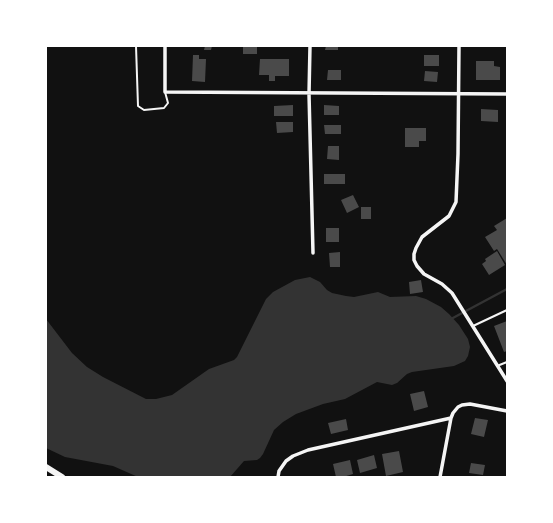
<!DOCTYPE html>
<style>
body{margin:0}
#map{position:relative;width:553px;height:523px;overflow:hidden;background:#111;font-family:Barlow,sans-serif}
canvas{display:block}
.frame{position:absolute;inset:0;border:47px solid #fff;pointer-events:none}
</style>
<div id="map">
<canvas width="553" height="523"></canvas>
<div class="frame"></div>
</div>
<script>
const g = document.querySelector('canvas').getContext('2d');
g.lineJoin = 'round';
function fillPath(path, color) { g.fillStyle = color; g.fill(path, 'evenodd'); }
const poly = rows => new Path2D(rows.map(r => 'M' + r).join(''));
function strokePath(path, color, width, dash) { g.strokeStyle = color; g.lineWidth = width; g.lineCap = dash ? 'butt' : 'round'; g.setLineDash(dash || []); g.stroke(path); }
const water = poly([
 [310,277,320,282,327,290,332,293,346,296,354,297,378,292,390,297,416,296,426,299,441,307,449,314,459,325,468,339,470,347,468,356,465,361,454,366,412,372,407,374,397,383,392,385,377,382,345,399,323,404,296,414,283,422,274,430,263,454,260,458,257,460,244,461,230,477,138,477,113,466,65,457,46,448,46,319,72,353,87,367,103,377,146,399,156,399,172,395,209,369,234,360,237,357,266,299,273,292,295,280]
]);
const stream = poly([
 [451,319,507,289]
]);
const building = poly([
 [205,46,212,46,211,50,204,50],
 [243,46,257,46,257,54,243,54],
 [326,46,338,46,338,50,325,50],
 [193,55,199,55,199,59,206,59,205,82,192,81],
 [424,55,439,55,439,66,424,66],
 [260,59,289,59,289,76,275,76,275,81,269,81,269,75,259,75],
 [476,61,494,61,494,66,500,67,500,80,476,80],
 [328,70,341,70,341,80,327,80],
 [425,71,438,72,437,82,424,81],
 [293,105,293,116,274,116,274,106],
 [324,105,339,106,339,115,324,115],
 [481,109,498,110,498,122,481,121],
 [276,122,293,122,293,132,277,133],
 [324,125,341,125,341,134,325,134],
 [405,128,426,128,426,141,419,141,419,147,405,147],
 [328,146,339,146,339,160,327,159],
 [324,174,345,174,345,184,324,184],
 [353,195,359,207,347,213,341,200],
 [361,207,371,207,371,219,361,219],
 [507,218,507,265,497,249,494,251,485,237,497,230,494,226],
 [326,228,339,228,339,242,326,242],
 [497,251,505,265,489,275,482,264,486,261,485,259],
 [340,252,340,267,330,267,329,253],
 [421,280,423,292,410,294,409,282],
 [507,321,507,351,504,352,494,326],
 [424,391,428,407,414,411,410,394],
 [475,418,488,420,484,437,471,434],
 [346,419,348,430,331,434,328,423],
 [399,451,403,472,386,476,382,454],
 [374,455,377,468,360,473,357,460],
 [350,460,353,474,343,477,336,477,333,464],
 [471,463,485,465,483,475,469,473]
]);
const service = poly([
 [136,46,138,106,144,110,164,108,168,103,165,92],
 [473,326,507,310],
 [497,366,507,362]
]);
const minor = poly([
 [165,46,165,92,507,94],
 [310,46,309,94,313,253],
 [459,46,458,154,456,202,449,216,422,237,416,248,414,254,414,260,417,266,424,274,442,284,452,293,507,381],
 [278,477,279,471,286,461,293,456,308,450,451,418],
 [440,477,451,418,453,413,458,407,462,405,470,404,507,411]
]);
const primary = poly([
 [46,467,62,477]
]);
fillPath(water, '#333');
strokePath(stream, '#333', 2.5);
fillPath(building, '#4a4a4a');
strokePath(service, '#f5f5f5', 2);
strokePath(minor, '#f5f5f5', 3.5);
strokePath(primary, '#f5f5f5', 6);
</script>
